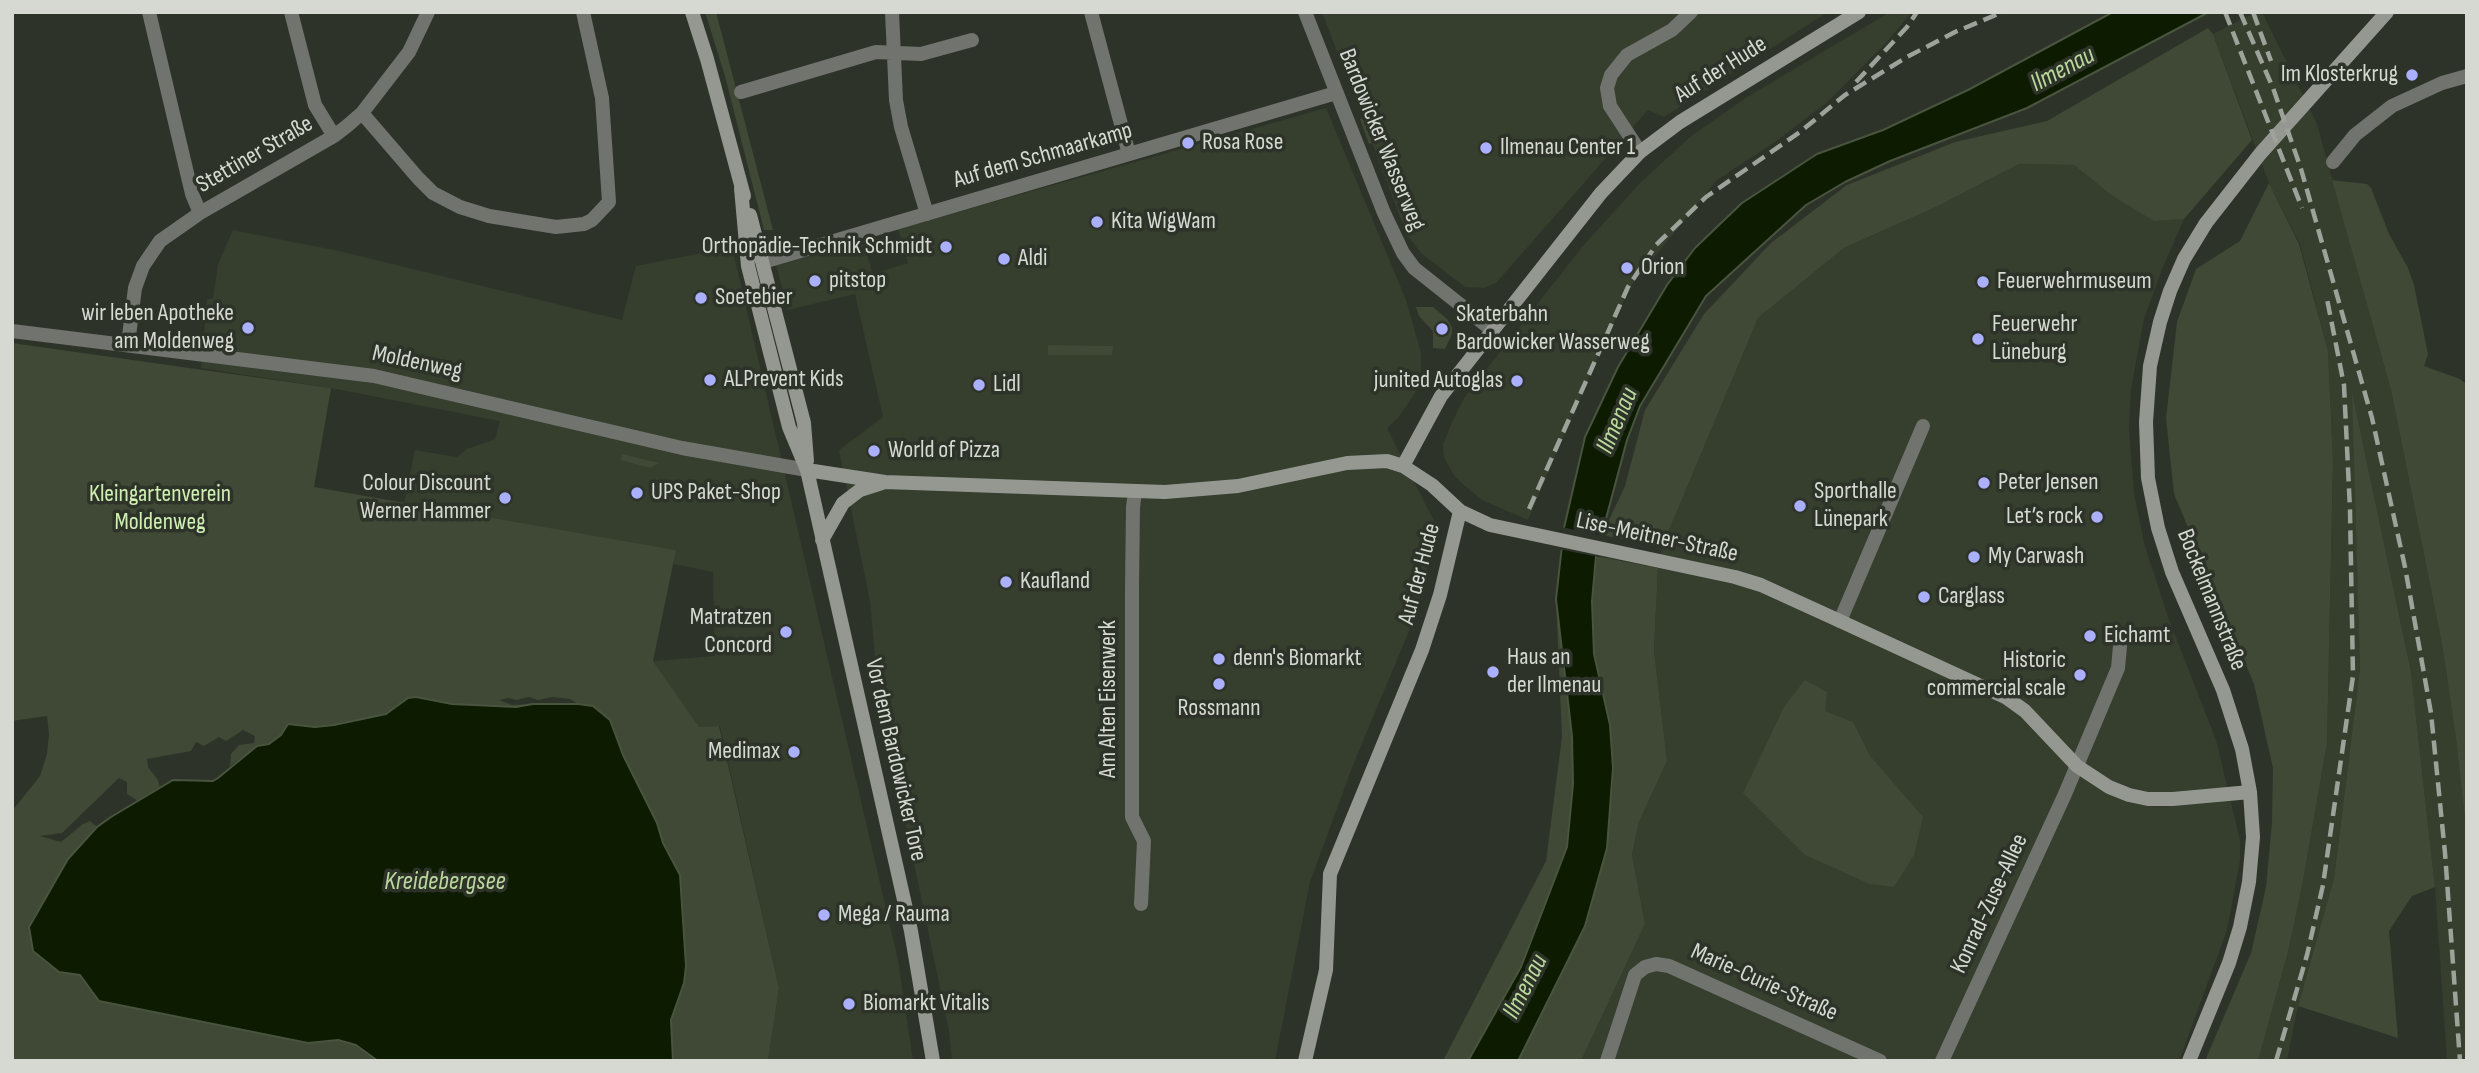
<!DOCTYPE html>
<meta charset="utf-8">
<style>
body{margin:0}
#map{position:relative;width:2479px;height:1073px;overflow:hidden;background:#2e3329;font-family:"Sofia Sans Condensed",sans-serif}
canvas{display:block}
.frame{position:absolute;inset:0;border:14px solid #d5d9d2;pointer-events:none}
</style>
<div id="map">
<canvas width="2479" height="1073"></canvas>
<div class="frame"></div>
</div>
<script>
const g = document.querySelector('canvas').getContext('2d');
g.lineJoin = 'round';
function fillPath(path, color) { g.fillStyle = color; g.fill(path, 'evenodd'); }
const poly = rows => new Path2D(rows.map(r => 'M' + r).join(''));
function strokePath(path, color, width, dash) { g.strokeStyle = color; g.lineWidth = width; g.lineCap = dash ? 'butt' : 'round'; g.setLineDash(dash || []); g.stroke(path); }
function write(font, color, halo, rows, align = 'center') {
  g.font = font + ' "Sofia Sans Condensed",sans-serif'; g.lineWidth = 7; g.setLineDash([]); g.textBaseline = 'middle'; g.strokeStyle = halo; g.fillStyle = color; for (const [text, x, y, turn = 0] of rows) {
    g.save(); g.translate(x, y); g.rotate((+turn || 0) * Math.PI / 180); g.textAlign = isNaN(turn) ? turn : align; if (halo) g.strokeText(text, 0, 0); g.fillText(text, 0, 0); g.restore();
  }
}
const built = poly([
 [1322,12,1828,12,1664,117,1648,110,1496,283,1484,288,1465,287,1422,254,1407,235],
 [1890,12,1912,12,1885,44,1825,104,1775,142,1717,180,1630,287,1592,370,1528,520,1482,500,1466,487,1453,474,1444,457,1443,445,1452,422,1464,398,1582,247,1640,183,1690,137,1747,97],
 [2256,12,2262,12,2317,124,2391,390,2442,644,2456,739,2467,838,2467,1061,2447,1061,2435,887,2411,672,2353,398,2360,669,2334,878,2298,1006,2287,1061,2258,1061,2288,952,2302,887,2327,743,2333,461,2328,351,2300,244,2269,183,2213,34],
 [1326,108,1406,300,1421,353,1421,384,1398,418,1387,428,1437,527,1417,612,1353,765,1310,882,1275,1061,952,1061,949,1031,878,691,870,601,839,450,883,417,855,294,788,310,776,265,863,241,873,274,908,263,898,229],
 [2019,164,2074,165,2111,195,2154,220,2184,219,2162,269,2144,319,2131,389,2129,428,2134,493,2144,543,2168,617,2216,740,2240,840,2240,861,2227,930,2179,1061,1581,1061,1645,924,1632,854,1639,822,1667,761,1654,650,1658,568,1662,547,1758,318,1844,248,1938,206],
 [233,230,339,251,622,320,636,266,732,247,898,960,913,1061,768,1061,779,988,720,726,699,728,653,661,715,656,713,572,673,564,675,550,404,504,415,450,457,457,467,449,495,439,500,421,331,388,201,368,207,299,213,299,218,264]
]);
const green = poly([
 [705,12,716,12,773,230,764,230,725,76],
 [2208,28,2213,34,2252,140,2184,219,2154,221,2111,195,2074,165,2019,164,1938,206,1844,248,1758,318,1662,547,1602,535,1625,486,1645,410,1704,314,1771,243,1847,185,1955,142,2047,121],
 [1371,115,1380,140,1369,144,1360,119],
 [2332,180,2367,184,2371,188,2389,234,2408,268,2414,285,2428,354,2424,366,2460,379,2467,385,2467,838,2456,739,2442,644,2391,390],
 [2269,183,2299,244,2328,351,2333,461,2327,743,2302,887,2288,952,2258,1061,2205,1061,2251,953,2266,887,2272,822,2273,768,2254,684,2174,494,2166,418,2177,322,2196,269,2240,241],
 [1416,307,1433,307,1447,319,1452,327,1452,334,1445,349,1433,348,1433,331,1419,316],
 [12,343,331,388,314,487,676,550,653,661,699,727,719,726,779,988,768,1061,673,1061,671,1020,684,983,686,966,680,875,663,843,657,823,623,755,610,720,593,706,578,704,570,699,552,697,538,700,529,697,516,700,509,698,499,700,512,705,533,704,516,707,452,704,408,698,386,714,334,725,315,727,288,724,281,735,269,744,257,746,230,766,231,754,239,745,254,743,255,736,243,730,226,741,219,737,204,746,196,742,191,751,147,759,148,767,158,780,160,788,138,801,127,794,127,782,119,778,62,833,40,836,61,842,83,824,90,821,97,827,68,859,59,972,80,975,99,1001,308,1043,338,1040,356,1045,378,1061,12,1061,12,811,40,776,47,754,49,734,47,716,12,721],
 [1048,345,1113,346,1112,355,1048,355],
 [2352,392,2411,672,2435,887,2412,896,2389,931,2398,1038,2298,1006,2334,878,2360,669],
 [622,454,659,463,650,468,621,460],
 [1596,556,1658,568,1654,650,1667,761,1639,822,1632,854,1645,924,1581,1061,1518,1061,1585,926,1612,796,1613,768,1610,725,1594,654,1592,601],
 [1556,599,1572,736,1573,784,1567,847,1521,967,1468,1061,1443,1061,1546,861,1562,737],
 [1805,680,1827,692,1825,711,1853,722,1870,756,1923,817,1914,855,1894,887,1870,884,1805,855,1743,793,1784,707]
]);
const water = poly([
 [2113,12,2209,12,2027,108,1890,161,1845,182,1806,205,1706,296,1640,406,1627,440,1596,556,1592,601,1594,654,1610,725,1613,768,1607,848,1585,926,1518,1061,1468,1061,1521,967,1567,847,1573,784,1572,736,1556,599,1564,528,1585,437,1618,367,1667,285,1695,248,1742,203,1817,154,1883,130,1968,90,2113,12],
 [416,697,452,704,516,707,533,704,578,704,593,706,610,720,623,755,657,823,663,843,680,875,686,966,684,983,671,1020,673,1061,378,1061,356,1045,338,1040,308,1043,99,1001,80,975,59,972,33,951,29,927,68,859,97,827,111,817,173,780,213,781,218,778,257,746,269,744,281,735,288,724,315,727,334,725,386,714,408,698,416,697]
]);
const pier = poly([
 [1561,527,1605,536,1599,557,1558,549]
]);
const street = poly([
 [149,12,192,194,200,213],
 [291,12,315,105,334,136],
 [892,12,896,100,901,127,927,214],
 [1091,12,1129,154],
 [1305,12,1384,213,1403,253,1414,268,1492,330],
 [741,92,876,52,921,54,972,40],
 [362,113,418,178,433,193,460,207,489,216,556,227,584,224,592,220,609,202,602,98,583,12],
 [1640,152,1610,106,1607,88,1611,75,1627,55,1672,30,1691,12],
 [2333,162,2355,135,2392,106,2442,83,2467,76],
 [763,262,1336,93],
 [12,331,374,376,682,448,807,470],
 [128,344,135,288,143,266,160,241,200,213,334,136,347,126,362,113,409,52,428,12],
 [1135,492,1133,507,1132,588,1132,817,1144,841,1141,904],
 [1840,621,1923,426],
 [1607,1061,1635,975,1645,967,1656,964,1669,966,1880,1061],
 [1942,1061,2065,794,2118,668,2120,646]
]);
const secondary = poly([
 [692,12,707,59,744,196],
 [741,188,748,266,789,427,807,470,911,931,933,1061],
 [750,215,804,423,807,461],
 [1403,466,1441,396,1601,193,1640,152,1680,122,1859,12],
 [807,470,885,482,1165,492,1238,486,1347,463,1387,461,1403,466,1432,485,1460,511,1490,525,1735,577,1761,585,1840,621,2007,698,2025,711,2077,766,2109,787,2129,795,2148,799,2173,799,2250,792],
 [822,540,843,503,860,490,882,483],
 [1305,1061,1326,970,1330,874,1422,650,1440,595,1460,511],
 [2189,1061,2229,963,2240,927,2249,882,2253,837,2250,792,2242,749,2223,690,2172,572,2158,528,2148,478,2146,422,2150,366,2160,322,2170,291,2184,259,2206,223,2260,154,2387,12]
]);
const rail = poly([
 [2225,12,2302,208],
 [2240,12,2273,88,2301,169,2372,418,2405,567,2431,713,2445,853,2460,1061],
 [2253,12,2271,61],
 [1856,82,1907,27,1917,12],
 [1529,509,1628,287,1656,245,1706,197,1800,132,1845,95,1907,57,1955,32,2003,12],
 [2276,1061,2307,955,2323,885,2353,676,2350,510,2344,385,2327,299]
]);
const markers = [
 [2412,75,7,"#aab0fb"],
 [1188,143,7,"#aab0fb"],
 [1486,148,7,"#aab0fb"],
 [1097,222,7,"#aab0fb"],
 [946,247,7,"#aab0fb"],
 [1004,259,7,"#aab0fb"],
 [1627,268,7,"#aab0fb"],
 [815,281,7,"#aab0fb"],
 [1983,282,7,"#aab0fb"],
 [701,298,7,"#aab0fb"],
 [248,328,7,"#aab0fb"],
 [1442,329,7,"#aab0fb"],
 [1978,339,7,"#aab0fb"],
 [710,380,7,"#aab0fb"],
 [1517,381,7,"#aab0fb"],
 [979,385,7,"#aab0fb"],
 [874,451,7,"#aab0fb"],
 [1984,483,7,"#aab0fb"],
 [637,493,7,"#aab0fb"],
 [505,498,7,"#aab0fb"],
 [1800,506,7,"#aab0fb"],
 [2097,517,7,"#aab0fb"],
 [1974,557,7,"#aab0fb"],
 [1006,582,7,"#aab0fb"],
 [1924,597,7,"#aab0fb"],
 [786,632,7,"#aab0fb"],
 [2090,636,7,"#aab0fb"],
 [1219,659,7,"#aab0fb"],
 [1493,672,7,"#aab0fb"],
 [2080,675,7,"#aab0fb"],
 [1219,684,7,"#aab0fb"],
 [794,752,7,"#aab0fb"],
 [824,915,7,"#aab0fb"],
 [849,1004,7,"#aab0fb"]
];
const streetNames = [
 ["Auf der Hude",1721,70,-32],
 ["Bardowicker Wasserweg",1381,140,68],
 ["Stettiner Straße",255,155,-30],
 ["Auf dem Schmaarkamp",1043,156,-16],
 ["Moldenweg",417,363,12],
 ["Lise-Meitner-Straße",1657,538,12],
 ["Auf der Hude",1420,574,-75],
 ["Bockelmannstraße",2211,600,68],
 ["Am Alten Eisenwerk",1109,699,-90],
 ["Vor dem Bardowicker Tore",895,760,77],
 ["Konrad-Zuse-Allee",1990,904,-65],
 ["Marie-Curie-Straße",1764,983,24]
];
const poiNames = [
 ["Im Klosterkrug",2398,75,"right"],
 ["Rosa Rose",1202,143],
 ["Ilmenau Center 1",1500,148],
 ["Kita WigWam",1111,222],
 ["Orthopädie-Technik Schmidt",932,247,"right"],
 ["Aldi",1018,259],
 ["Orion",1641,268],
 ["pitstop",829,281],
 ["Feuerwehrmuseum",1997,282],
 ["Soetebier",715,298],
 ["wir leben Apotheke",234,314,"right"],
 ["am Moldenweg",234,342,"right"],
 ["Skaterbahn",1456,315],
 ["Bardowicker Wasserweg",1456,343],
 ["Feuerwehr",1992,325],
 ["Lüneburg",1992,353],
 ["ALPrevent Kids",724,380],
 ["junited Autoglas",1503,381,"right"],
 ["Lidl",993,385],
 ["World of Pizza",888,451],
 ["Peter Jensen",1998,483],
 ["Colour Discount",491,484,"right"],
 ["Werner Hammer",491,512,"right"],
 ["Sporthalle",1814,492],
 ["Lünepark",1814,520],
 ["UPS Paket-Shop",651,493],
 ["Let’s rock",2083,517,"right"],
 ["My Carwash",1988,557],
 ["Kaufland",1020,582],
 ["Carglass",1938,597],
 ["Matratzen",772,618,"right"],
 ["Concord",772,646,"right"],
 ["Eichamt",2104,636],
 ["Haus an",1507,658],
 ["der Ilmenau",1507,686],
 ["denn's Biomarkt",1233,659],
 ["Historic",2066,661,"right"],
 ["commercial scale",2066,689,"right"],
 ["Rossmann",1219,709,"center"],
 ["Medimax",780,752,"right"],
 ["Mega / Rauma",838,915],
 ["Biomarkt Vitalis",863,1004]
];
const parkNames = [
 ["Kleingartenverein",160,495],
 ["Moldenweg",160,523]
];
const waterNames = [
 ["Ilmenau",2063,70,-28],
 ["Ilmenau",1618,421,-67],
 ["Kreidebergsee",445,882],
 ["Ilmenau",1526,987,-63]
];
fillPath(built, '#363e2e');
fillPath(green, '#3f4935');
fillPath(water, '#0d1b00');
strokePath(water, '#49543f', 2);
fillPath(pier, '#2e3329');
strokePath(street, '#71736e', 14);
strokePath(secondary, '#949890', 14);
strokePath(rail, '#9da29a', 4.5, [14, 7]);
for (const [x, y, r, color] of markers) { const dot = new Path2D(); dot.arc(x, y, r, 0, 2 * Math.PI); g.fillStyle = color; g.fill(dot); strokePath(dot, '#2e3329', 2.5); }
write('24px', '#d5d9d2', '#2e3329', streetNames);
write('24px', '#d5d9d2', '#2e3329', poiNames, 'left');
write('24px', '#d0f0b3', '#2e3329', parkNames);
write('italic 26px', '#bad99c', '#2e3329', waterNames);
</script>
